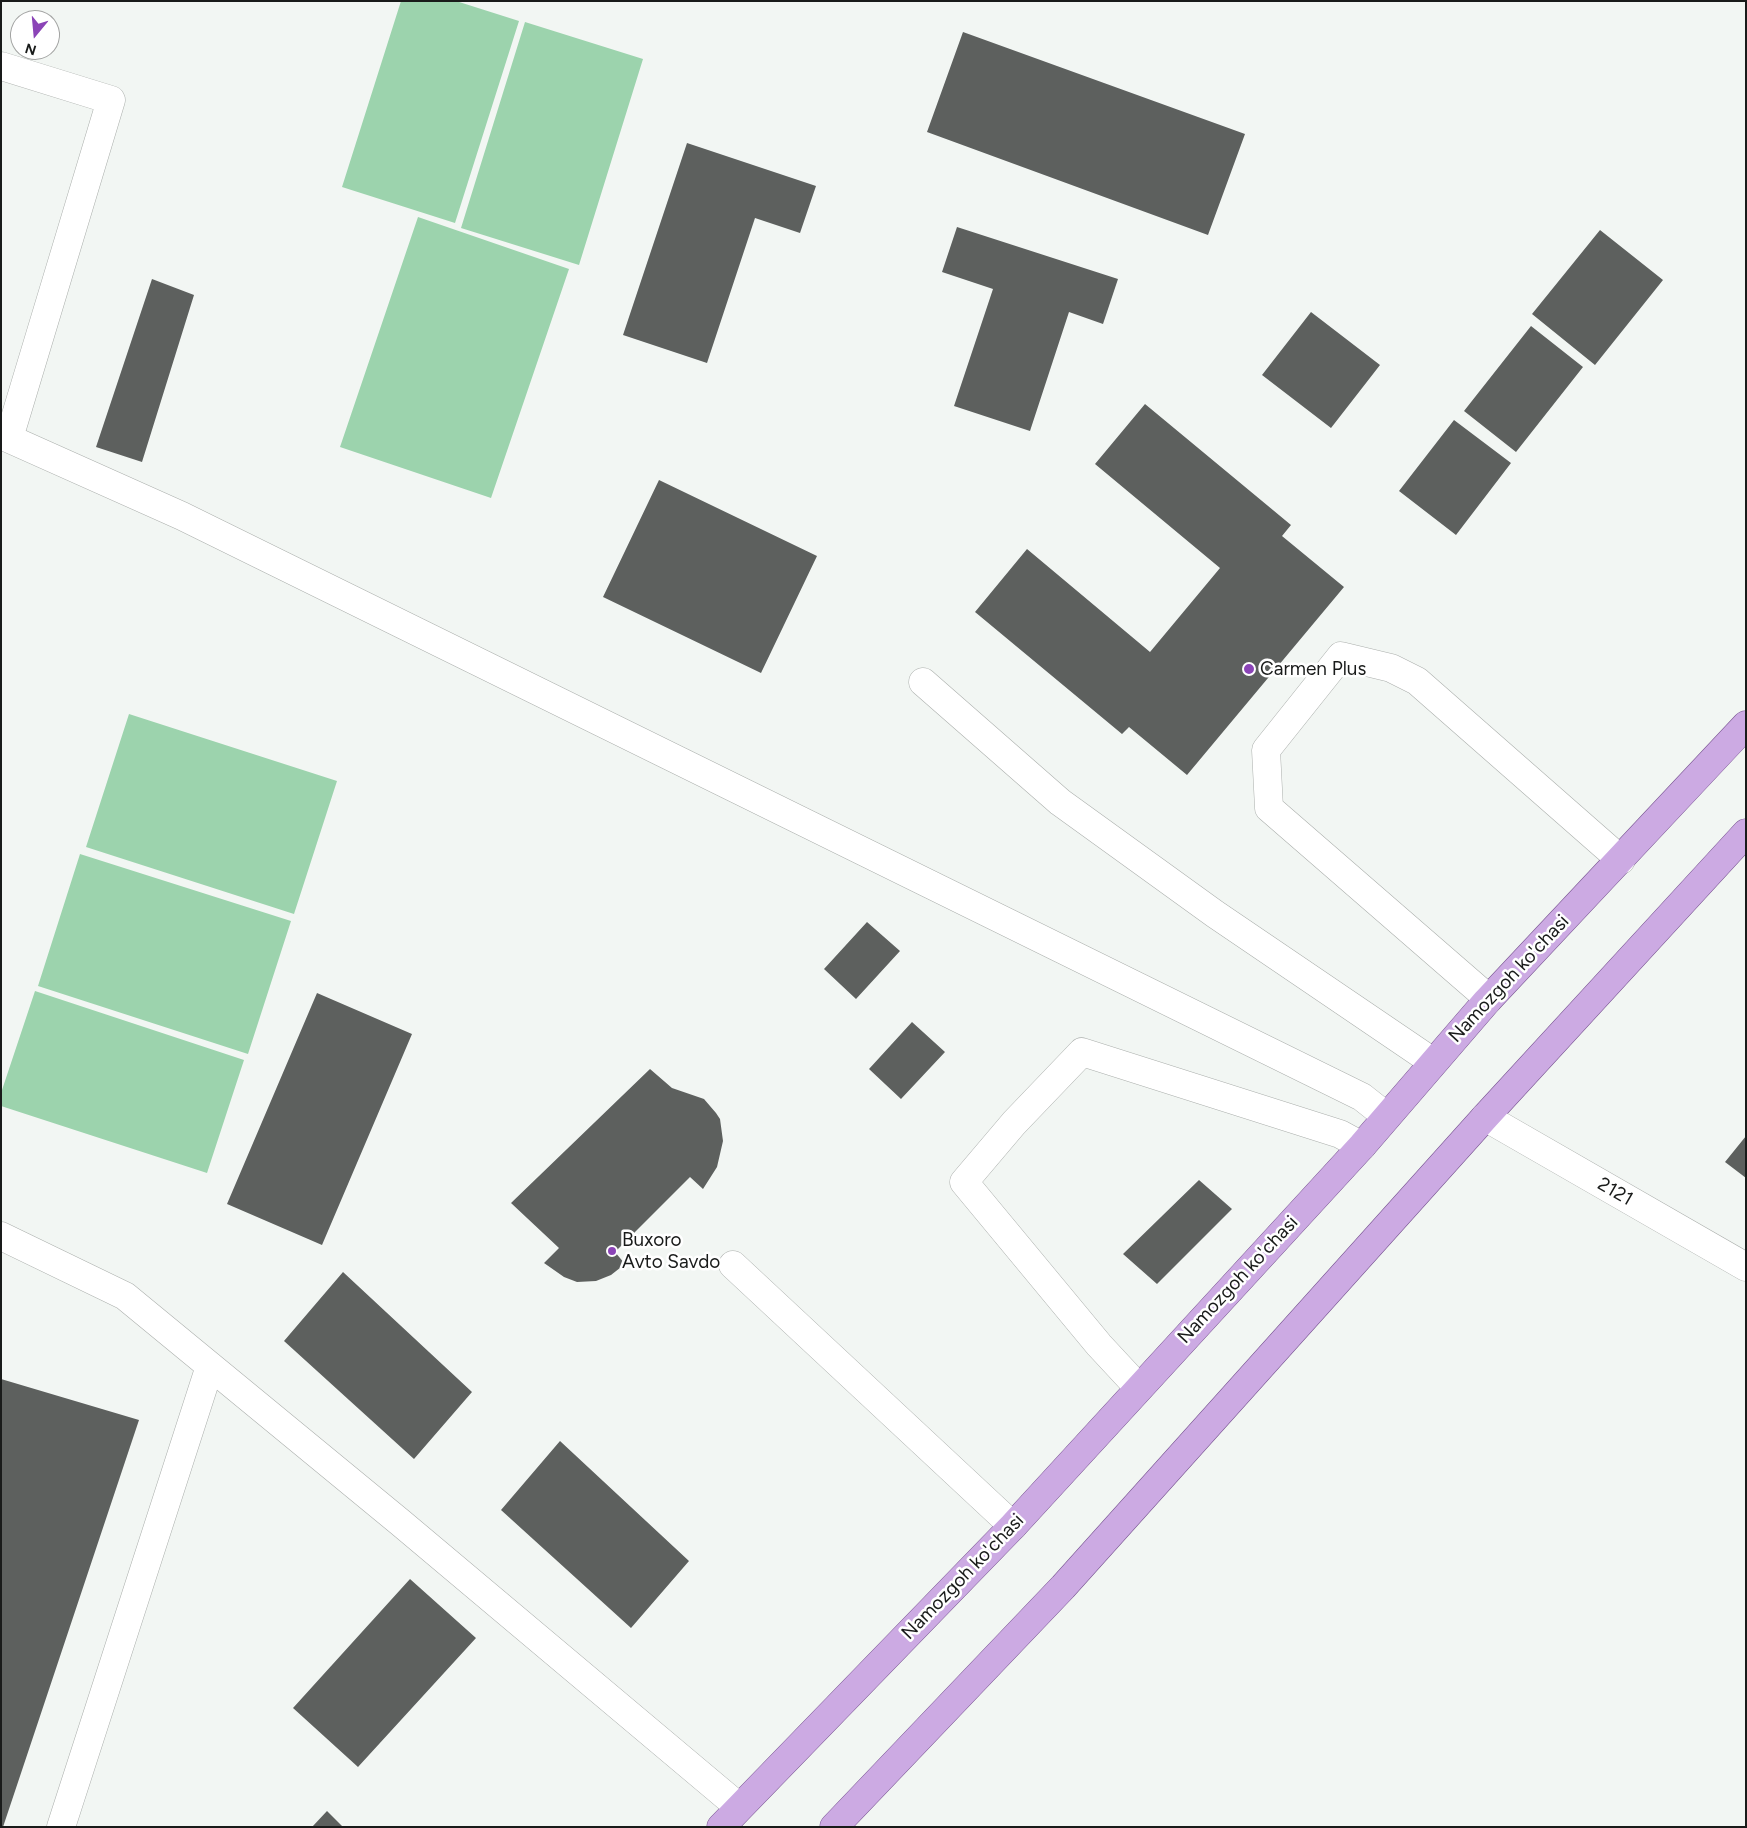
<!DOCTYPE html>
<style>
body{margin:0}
#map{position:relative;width:1747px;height:1828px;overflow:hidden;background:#f2f6f3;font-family:Figtree,sans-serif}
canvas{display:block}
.frame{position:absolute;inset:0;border:2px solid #191b1a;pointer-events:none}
.north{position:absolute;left:10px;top:10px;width:50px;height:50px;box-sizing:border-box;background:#fff;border:1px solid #a3a4a3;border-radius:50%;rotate:197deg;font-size:14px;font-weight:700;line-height:20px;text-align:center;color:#191b1a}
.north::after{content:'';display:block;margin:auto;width:18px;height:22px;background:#8b44b7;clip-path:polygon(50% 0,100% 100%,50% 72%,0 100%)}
</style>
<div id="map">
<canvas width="1747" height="1828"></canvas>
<div class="frame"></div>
<div class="north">N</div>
</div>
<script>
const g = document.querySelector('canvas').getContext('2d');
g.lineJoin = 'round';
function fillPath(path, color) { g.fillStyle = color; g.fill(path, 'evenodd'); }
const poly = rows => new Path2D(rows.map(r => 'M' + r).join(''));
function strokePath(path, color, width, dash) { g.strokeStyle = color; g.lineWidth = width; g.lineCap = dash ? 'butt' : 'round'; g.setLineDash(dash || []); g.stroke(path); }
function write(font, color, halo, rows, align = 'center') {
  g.font = font + ' Figtree,sans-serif'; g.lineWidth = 5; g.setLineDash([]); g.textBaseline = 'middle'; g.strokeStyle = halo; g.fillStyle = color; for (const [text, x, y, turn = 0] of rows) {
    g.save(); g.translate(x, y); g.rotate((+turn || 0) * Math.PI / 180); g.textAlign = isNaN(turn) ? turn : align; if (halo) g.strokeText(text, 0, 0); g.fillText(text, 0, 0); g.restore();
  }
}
const green = poly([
 [401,1,456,1,519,21,455,223,342,187],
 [525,22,643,59,579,265,461,228],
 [418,217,569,269,491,498,340,447],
 [129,714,337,781,294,914,86,847],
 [80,854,291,921,248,1054,38,986],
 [35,991,244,1060,207,1173,1,1106,1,1093]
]);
const building = poly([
 [963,32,1245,134,1208,235,927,132],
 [687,143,816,186,800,233,755,218,707,363,623,335],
 [957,227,1118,279,1103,324,1069,312,1030,431,954,406,993,289,942,272],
 [1600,230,1663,280,1595,365,1532,314],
 [152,279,194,295,142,462,96,447],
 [1311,312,1380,365,1331,428,1262,375],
 [1531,326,1583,367,1516,452,1464,411],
 [1145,404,1291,525,1282,536,1344,587,1187,775,1129,727,1122,734,975,612,1027,549,1150,652,1220,568,1095,464],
 [1454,420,1511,463,1456,535,1399,491],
 [659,480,817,556,761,673,603,597],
 [867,922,900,951,856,999,824,969],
 [317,993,412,1034,322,1245,227,1204],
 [912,1022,945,1052,901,1099,869,1069],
 [650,1069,672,1088,704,1099,716,1113,720,1119,723,1141,717,1167,703,1189,690,1177,615,1252,625,1264,611,1275,596,1281,577,1282,564,1277,544,1263,559,1248,511,1203],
 [1746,1136,1746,1178,1725,1162],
 [1199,1180,1232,1209,1157,1284,1123,1254],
 [343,1272,472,1392,414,1459,284,1341],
 [1,1379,139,1420,3,1827,1,1827],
 [560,1441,689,1561,631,1628,501,1510],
 [410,1579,476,1638,358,1767,293,1708],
 [327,1811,343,1827,312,1827]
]);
const minor = poly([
 [1,66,111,100,9,438],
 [1,435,182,516,1362,1097,1386,1116],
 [923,682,1060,802,1215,914,1433,1062],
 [1487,1001,1481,992,1269,808,1266,750,1341,656,1391,668,1417,681,1621,860],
 [1485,1117,1746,1267],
 [1,1236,125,1296,401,1523,739,1807],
 [733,1265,1013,1526],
 [1138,1387,1099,1345,964,1182,1014,1123,1082,1052,1340,1134,1362,1146],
 [61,1827,210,1366]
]);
const major = poly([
 [721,1827,1013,1526,1362,1146,1487,1001,1746,725],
 [834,1827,1063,1587,1485,1117,1746,833]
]);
const markers = [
 [1249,669,6,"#8b44b7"],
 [612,1251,5,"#8b44b7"]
];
const poiNames = [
 ["Carmen Plus",1260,669],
 ["Buxoro",622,1240],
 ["Avto Savdo",622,1262]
];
const streetNames = [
 ["Namozgoh ko'chasi",1509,979,-47],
 ["2121",1615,1192,30],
 ["Namozgoh ko'chasi",1238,1280,-47],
 ["Namozgoh ko'chasi",963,1577,-46]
];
fillPath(green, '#9cd3ad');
fillPath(building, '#5d605e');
strokePath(minor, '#abafac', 29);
strokePath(major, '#775490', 29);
strokePath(minor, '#fff', 28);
strokePath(major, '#ccaae3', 28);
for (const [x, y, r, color] of markers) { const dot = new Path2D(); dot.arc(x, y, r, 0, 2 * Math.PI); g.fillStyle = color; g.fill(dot); strokePath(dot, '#fff', 2); }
write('19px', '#191b1a', '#fff', poiNames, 'left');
write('19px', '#191b1a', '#fff', streetNames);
</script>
